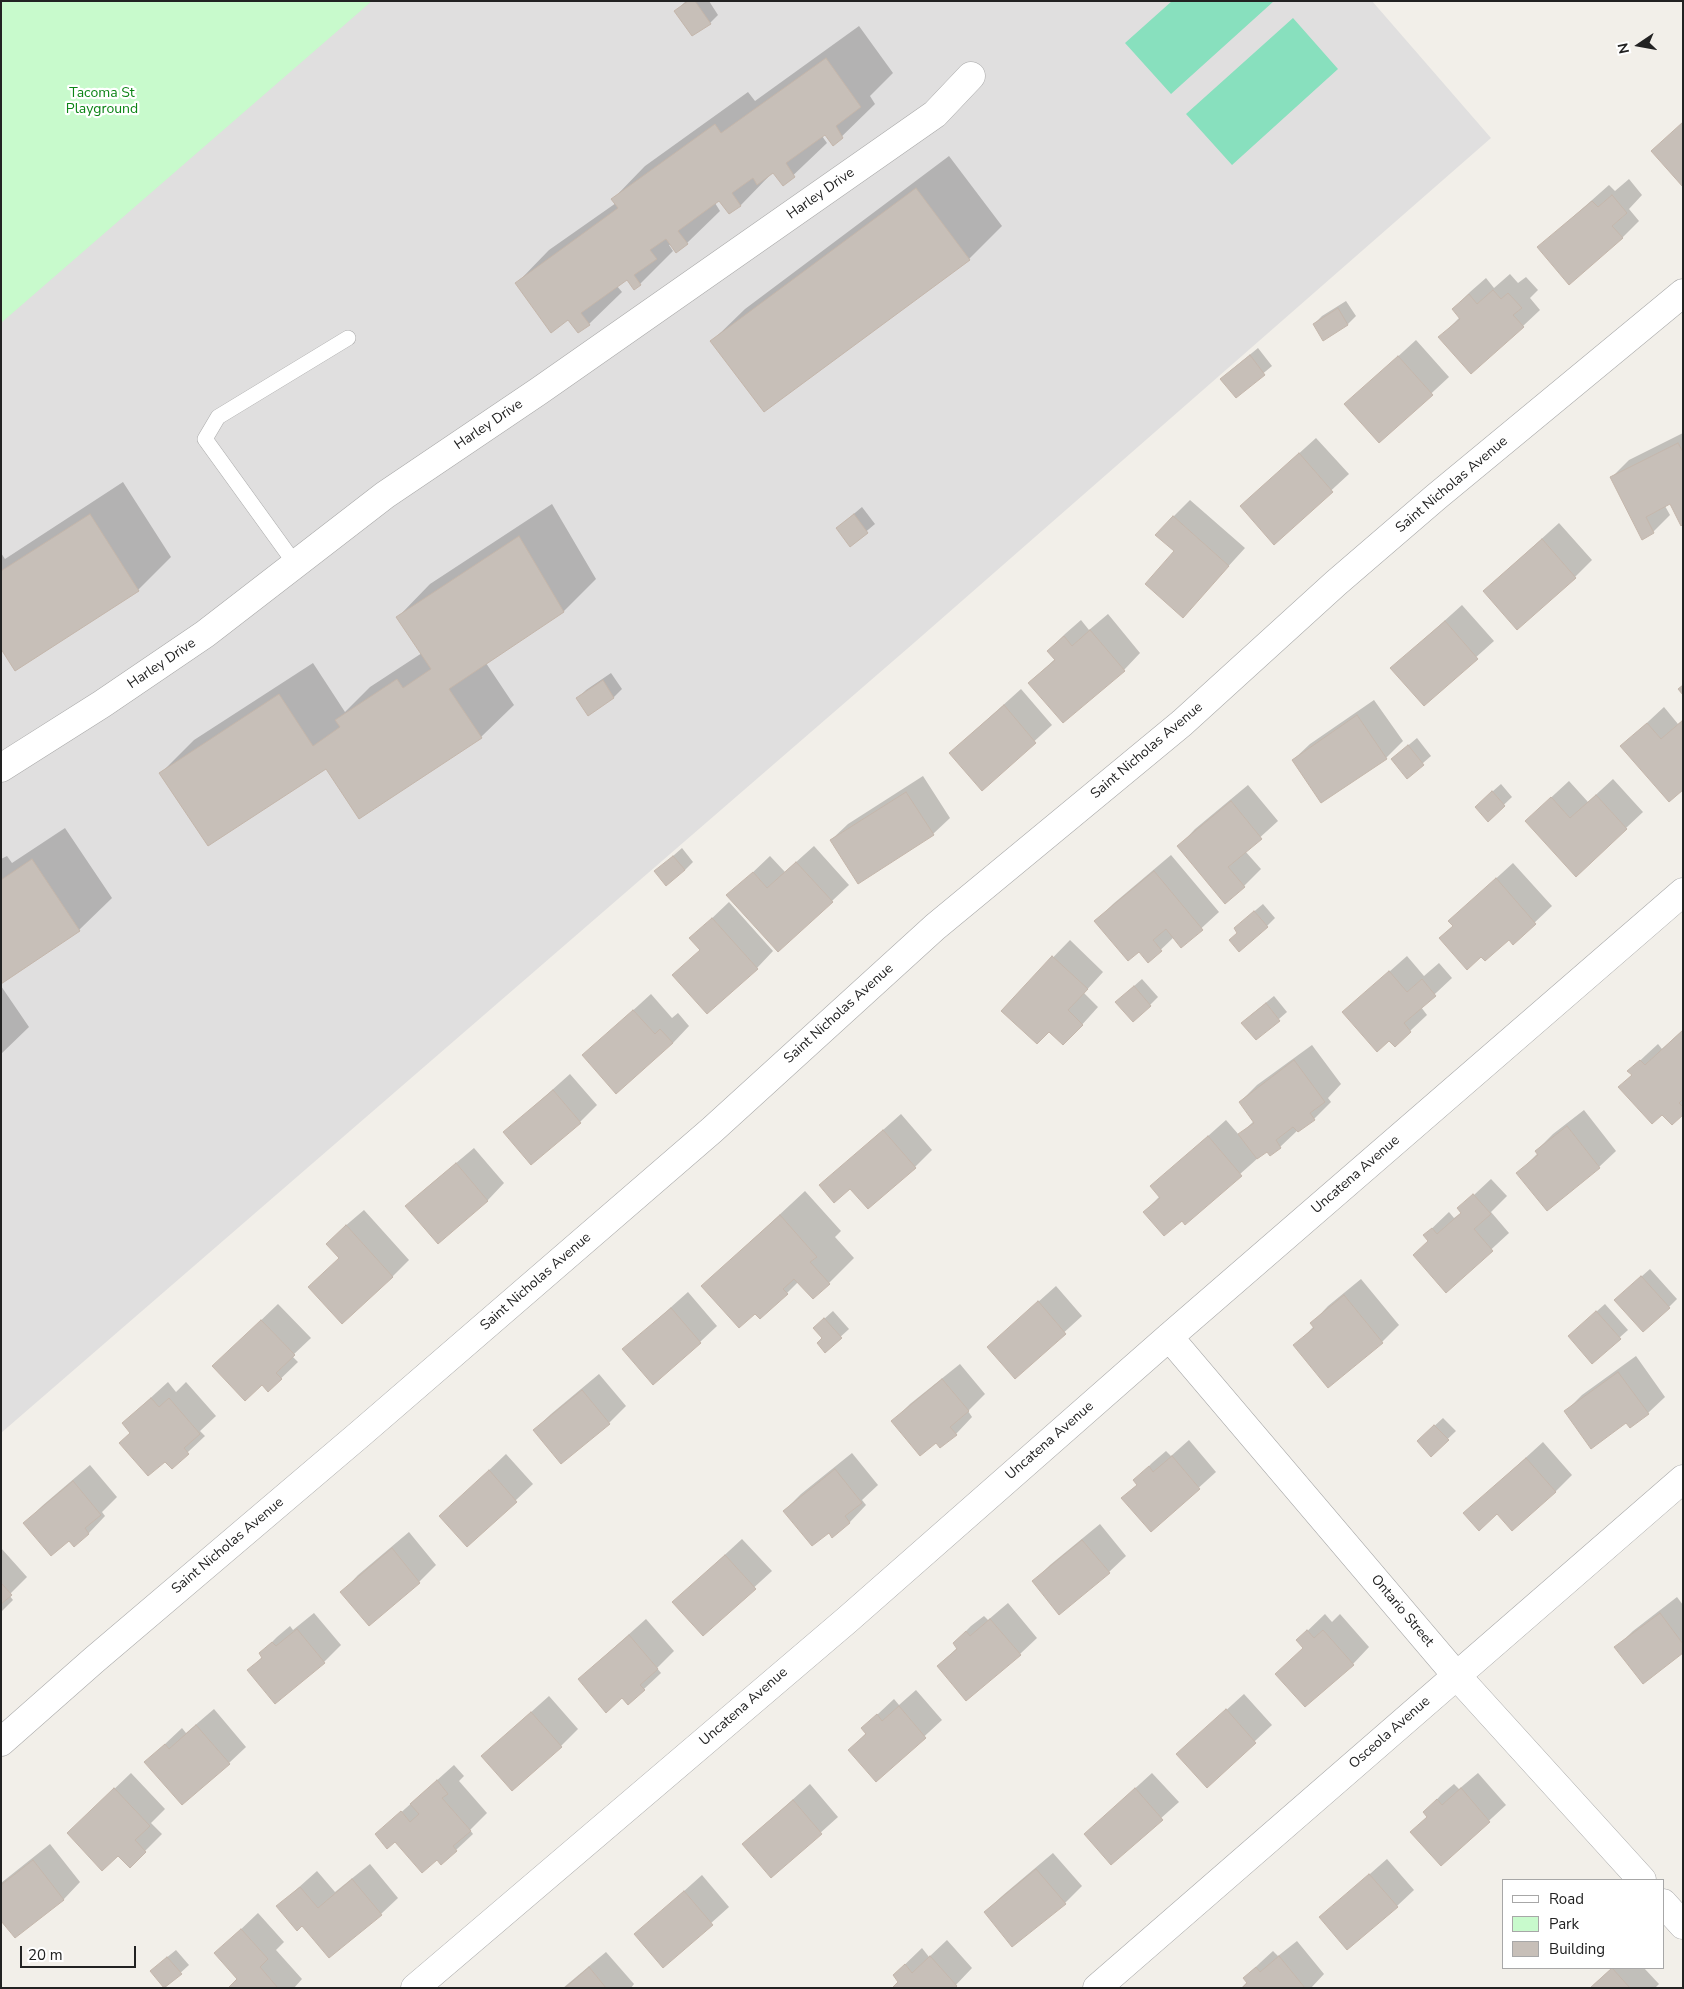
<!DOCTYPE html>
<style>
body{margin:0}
#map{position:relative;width:1684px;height:1989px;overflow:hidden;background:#f2efe9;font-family:"Nunito Sans",sans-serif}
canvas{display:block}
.frame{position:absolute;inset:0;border:2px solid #222;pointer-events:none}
.legend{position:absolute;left:1502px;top:1879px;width:162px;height:90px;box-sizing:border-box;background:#fff;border:1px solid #a7a7a7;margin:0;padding:6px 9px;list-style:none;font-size:15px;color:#222}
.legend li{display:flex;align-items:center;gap:10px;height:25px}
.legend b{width:25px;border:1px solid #a7a7a7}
.north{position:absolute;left:1614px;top:20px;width:50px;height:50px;-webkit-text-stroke:4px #fff;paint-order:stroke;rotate:258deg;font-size:14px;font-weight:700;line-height:20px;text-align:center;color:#222}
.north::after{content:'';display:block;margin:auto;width:18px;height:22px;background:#222;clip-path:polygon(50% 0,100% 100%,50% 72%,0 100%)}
.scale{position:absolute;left:20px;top:1946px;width:116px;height:22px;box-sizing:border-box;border:2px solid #222;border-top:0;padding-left:6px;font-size:15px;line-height:18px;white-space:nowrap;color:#222;-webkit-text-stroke:4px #fff;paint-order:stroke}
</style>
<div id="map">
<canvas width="1684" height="1989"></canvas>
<div class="frame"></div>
<ul class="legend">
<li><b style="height:6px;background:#fff"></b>Road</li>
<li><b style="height:14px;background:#c8facc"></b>Park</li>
<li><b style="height:14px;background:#c7bfb8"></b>Building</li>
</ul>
<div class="north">N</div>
<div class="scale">20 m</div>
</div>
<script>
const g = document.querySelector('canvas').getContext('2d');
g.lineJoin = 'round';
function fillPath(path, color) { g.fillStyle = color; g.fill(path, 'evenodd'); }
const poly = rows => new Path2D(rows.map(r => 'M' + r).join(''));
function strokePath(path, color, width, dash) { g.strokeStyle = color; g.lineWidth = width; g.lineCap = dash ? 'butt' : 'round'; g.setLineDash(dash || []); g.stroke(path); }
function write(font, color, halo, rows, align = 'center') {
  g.font = font + ' "Nunito Sans",sans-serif'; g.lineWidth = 4.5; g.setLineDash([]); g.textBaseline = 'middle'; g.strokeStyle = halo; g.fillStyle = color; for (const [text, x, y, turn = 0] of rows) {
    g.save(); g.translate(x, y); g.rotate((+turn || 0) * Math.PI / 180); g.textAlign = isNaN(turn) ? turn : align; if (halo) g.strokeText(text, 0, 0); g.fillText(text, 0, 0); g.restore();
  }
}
const residential = poly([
 [367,1,1372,1,1491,138,915,642,1,1433,1,320]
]);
const park = poly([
 [1,1,372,1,1,323]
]);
const pitch = poly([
 [1172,1,1274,1,1171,94,1125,43],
 [1293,18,1338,69,1232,165,1186,114]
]);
const shadow = poly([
 [686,1,709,1,718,15,710,23,676,11],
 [859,26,893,73,870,96,875,104,834,144,825,133,822,136,827,143,784,184,774,171,741,205,729,212,720,200,715,203,720,211,687,243,669,245,673,251,640,284,627,278,617,286,622,292,589,324,569,319,517,283,549,250,616,203,613,199,645,166,748,92,755,101],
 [949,156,1002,226,969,259,765,410,712,341,745,309],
 [1629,179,1642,195,1629,209,1639,221,1622,238,1539,247,1609,185,1615,191],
 [1510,274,1518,283,1526,277,1538,290,1530,298,1540,310,1523,326,1440,337,1460,317,1453,309,1470,292,1486,278,1494,288],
 [1346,301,1356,316,1348,324,1323,339,1314,324,1322,316],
 [1416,340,1449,377,1380,441,1346,404],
 [1258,348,1272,366,1236,396,1230,371],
 [1683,433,1683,523,1671,503,1665,506,1670,515,1653,532,1612,477,1629,460],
 [1316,438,1349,474,1274,543,1241,506],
 [123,482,171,557,138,590,15,669,1,647,1,553,5,559],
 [1190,500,1245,548,1183,616,1173,517],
 [552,504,596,579,563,612,486,663,514,705,481,737,326,767,161,773,194,740,313,663,345,712,370,687,422,653,398,617,430,584],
 [862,507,875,524,850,545,837,528],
 [1559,523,1592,560,1575,577,1484,591],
 [1462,605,1494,641,1424,704,1392,668],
 [1108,614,1140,653,1124,670,1029,683,1055,659,1048,651,1065,634,1081,620,1089,630],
 [611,673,622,689,614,697,588,714,578,698,586,690],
 [1021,689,1052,725,982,789,950,753],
 [1374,700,1403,741,1386,758,1293,760,1310,744],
 [1664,707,1678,724,1683,720,1683,789,1622,746],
 [1417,738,1431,756,1407,777,1392,759],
 [923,776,950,818,933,834,831,840,848,824],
 [1613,779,1643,812,1576,875,1543,805,1569,781,1588,802],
 [1501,784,1512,797,1488,820,1484,799],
 [1248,785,1278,821,1245,851,1261,869,1244,886,1179,846,1195,829],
 [65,828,112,898,79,930,1,983,1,859,7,856,12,863],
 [814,846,849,885,832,901,728,896,770,856,785,872],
 [682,848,693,862,685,870,656,871],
 [1171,855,1219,912,1182,946,1174,937,1149,961,1139,950,1096,921,1113,904],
 [1513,863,1552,906,1513,943,1509,938,1481,955,1440,938,1454,925,1467,905],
 [729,902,773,951,757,968,701,949,708,922],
 [1263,904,1275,918,1267,926,1244,920],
 [1070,940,1103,972,1084,993,1098,1007,1080,1027,1049,1030,1002,1010],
 [1407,956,1424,976,1439,963,1452,978,1421,1007,1427,1015,1410,1031,1344,1012],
 [1142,979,1158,997,1150,1005,1125,994],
 [1,986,29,1027,1,1054],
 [651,994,672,1018,678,1013,689,1026,673,1043,584,1055],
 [1274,996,1287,1012,1256,1039,1251,1015],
 [1683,1030,1683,1113,1662,1113,1620,1087,1633,1074,1629,1071,1646,1055,1658,1044,1662,1049],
 [1312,1045,1341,1084,1328,1098,1331,1102,1314,1119,1298,1130,1280,1147,1270,1154,1267,1150,1185,1223,1182,1219,1144,1212,1160,1196,1152,1186,1226,1120,1239,1135,1254,1121,1240,1102,1257,1085],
 [570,1074,597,1105,580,1122,531,1163,505,1132],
 [1584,1110,1616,1151,1599,1167,1518,1173,1538,1153,1536,1151,1553,1134],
 [901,1114,932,1150,915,1167,868,1207,851,1187,821,1185],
 [474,1148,504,1183,488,1200,438,1242,407,1206,424,1190],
 [1491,1179,1507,1196,1491,1212,1509,1233,1446,1291,1429,1240,1425,1235,1449,1212,1454,1218,1462,1212,1459,1209],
 [805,1191,841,1231,835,1237,854,1258,829,1283,798,1282,787,1293,755,1312,703,1286],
 [364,1210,409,1260,392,1277,340,1258,344,1227],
 [1650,1269,1677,1299,1669,1307,1624,1292],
 [1361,1279,1399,1325,1382,1342,1329,1386,1295,1346,1314,1326,1312,1323,1328,1306],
 [1056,1286,1082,1316,1015,1377,988,1347],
 [688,1292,717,1326,700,1342,624,1349],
 [278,1304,311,1338,292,1356,298,1362,268,1391,230,1350],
 [1605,1304,1628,1330,1592,1362,1578,1328],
 [833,1311,849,1329,825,1351,823,1320],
 [1636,1356,1665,1397,1648,1413,1626,1421,1565,1412,1582,1395],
 [960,1364,985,1394,968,1411,972,1417,956,1434,936,1441,893,1421,910,1404],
 [599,1374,626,1406,609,1423,561,1463,534,1430,551,1414],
 [168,1382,176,1392,186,1382,216,1416,200,1431,205,1436,172,1467,131,1432,123,1423],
 [1443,1418,1456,1431,1431,1455,1418,1441],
 [1189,1440,1216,1472,1151,1531,1123,1498,1138,1484,1135,1480,1152,1463,1166,1451,1171,1456],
 [1543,1442,1572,1475,1556,1491,1512,1530,1497,1513,1465,1513],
 [852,1453,878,1485,862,1500,866,1505,850,1522,833,1536,829,1531,784,1511,801,1494],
 [506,1454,533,1484,467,1546,441,1516],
 [90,1465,117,1497,102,1512,105,1516,89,1533,74,1545,69,1539,25,1523,42,1506],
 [1100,1524,1126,1556,1109,1572,1034,1581,1050,1565],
 [409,1532,436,1565,419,1582,369,1624,342,1592,358,1575],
 [742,1539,772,1571,703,1634,691,1586],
 [1,1548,27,1577,9,1595,13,1600,1,1612],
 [1677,1597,1683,1605,1683,1652,1616,1647,1633,1631],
 [1008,1603,1037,1638,1020,1654,967,1699,938,1666,958,1647,954,1643,971,1626,984,1616,988,1620],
 [314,1613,341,1645,324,1662,249,1670,263,1656,261,1653,277,1637,290,1626,293,1630],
 [1325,1614,1332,1622,1340,1614,1369,1647,1353,1664,1304,1647,1298,1640],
 [646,1619,674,1651,657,1668,661,1673,644,1689,623,1697,579,1679],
 [916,1690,942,1720,877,1780,850,1750,866,1733,863,1728,894,1699,899,1705],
 [1244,1694,1272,1725,1207,1786,1178,1754],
 [549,1696,578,1729,561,1746,482,1756],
 [214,1709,246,1747,229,1763,146,1762,182,1728,186,1733],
 [454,1765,464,1776,459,1781,487,1813,470,1830,473,1834,456,1850,437,1859,377,1834],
 [131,1773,165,1809,151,1823,162,1834,130,1866,85,1817],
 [1152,1773,1179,1802,1111,1863,1085,1834],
 [1478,1773,1506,1805,1441,1865,1412,1832,1428,1816,1425,1812,1441,1795,1454,1784,1459,1789],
 [810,1784,838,1817,771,1877,743,1844],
 [50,1844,80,1882,64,1899,15,1937,1,1919,1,1883],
 [1053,1853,1082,1886,1065,1903,1012,1945,985,1912,1002,1896],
 [1387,1859,1414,1890,1397,1906,1321,1917],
 [370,1864,398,1898,381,1914,303,1924,278,1906,317,1871,335,1892],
 [702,1875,729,1907,663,1966,636,1934],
 [258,1913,284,1942,276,1950,302,1979,294,1988,228,1988,238,1978,216,1953],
 [947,1940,972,1968,953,1988,899,1981,894,1975,922,1948,929,1957],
 [1297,1941,1324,1974,1311,1988,1241,1988,1247,1982,1244,1978,1261,1962,1273,1951,1278,1956],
 [176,1950,189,1965,165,1987,160,1963],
 [606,1952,634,1984,631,1988,563,1988],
 [1612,1968,1644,1968,1659,1984,1655,1988,1590,1988]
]);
const building = poly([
 [688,1,695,1,711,24,692,36,674,11,688,1],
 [826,58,861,107,836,126,843,138,833,146,825,135,786,163,795,177,783,186,773,173,757,185,753,178,732,193,741,206,729,214,719,201,678,231,688,244,676,253,666,239,650,250,657,259,634,275,641,285,634,290,627,280,581,313,590,325,578,333,568,320,551,333,515,283,618,208,611,199,715,124,721,133,826,58],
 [1683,122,1683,187,1651,151,1683,122],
 [916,188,970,260,764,412,710,341,916,188],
 [1612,195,1627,213,1612,226,1623,238,1569,285,1537,247,1592,201,1598,207,1612,195],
 [1493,290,1501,299,1508,293,1522,308,1513,315,1524,327,1471,374,1438,337,1460,319,1452,309,1469,294,1477,304,1493,290],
 [1338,308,1348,325,1323,341,1313,324,1338,308],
 [1250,355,1265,375,1236,398,1220,379,1250,355],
 [1398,356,1433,395,1379,443,1344,404,1398,356],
 [1678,443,1683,452,1683,524,1681,526,1670,504,1646,517,1654,533,1642,540,1610,477,1678,443],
 [1299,453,1333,492,1274,545,1240,506,1299,453],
 [90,514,139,591,15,671,1,649,1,571,90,514],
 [854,514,868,533,850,547,836,528,854,514],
 [1173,516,1229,566,1183,618,1145,584,1174,551,1155,535,1173,516],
 [519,536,564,612,449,689,482,738,359,819,326,769,208,846,159,773,279,694,313,746,340,727,335,720,397,679,403,688,431,669,396,617,519,536],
 [1542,539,1576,578,1517,630,1483,591,1542,539],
 [1445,621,1478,659,1424,706,1390,668,1445,621],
 [1090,630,1125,671,1063,723,1028,683,1055,660,1047,651,1064,636,1072,646,1090,630],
 [603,680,614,698,588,716,576,698,603,680],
 [1683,685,1683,695,1678,689,1683,685],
 [1004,705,1036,743,982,791,949,753,1004,705],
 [1357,715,1387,759,1321,803,1292,760,1357,715],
 [1682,721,1683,790,1669,802,1620,746,1647,723,1661,739,1682,721],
 [1408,745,1424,765,1407,779,1391,759,1408,745],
 [1492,791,1505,806,1488,822,1475,807,1492,791],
 [906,792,934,835,858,884,830,840,906,792],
 [1596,795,1627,829,1576,877,1525,821,1551,797,1570,818,1596,795],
 [1231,801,1262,839,1228,867,1245,887,1225,904,1177,846,1231,801],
 [673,856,685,870,666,886,654,871,673,856],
 [32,859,80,931,1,984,1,880,32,859],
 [796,862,833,902,778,952,726,895,753,872,767,888,796,862],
 [1154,871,1203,930,1181,948,1166,929,1153,940,1162,951,1148,963,1139,952,1128,961,1094,921,1154,871],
 [1496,878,1536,924,1513,945,1509,940,1485,961,1481,957,1467,970,1439,938,1453,926,1448,921,1496,878],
 [1254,911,1268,927,1239,952,1229,940,1237,933,1234,928,1254,911],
 [712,918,758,969,707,1014,672,975,700,950,689,938,712,918],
 [1052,956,1088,989,1068,1010,1083,1025,1063,1045,1049,1032,1037,1044,1001,1011,1052,956],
 [1389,971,1407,992,1422,979,1436,996,1404,1023,1411,1032,1395,1047,1389,1041,1377,1052,1342,1012,1389,971],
 [1134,986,1151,1006,1133,1022,1115,1002,1134,986],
 [1266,1003,1280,1021,1256,1040,1241,1023,1266,1003],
 [633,1010,655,1034,660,1029,673,1043,616,1094,582,1055,633,1010],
 [1683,1030,1683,1099,1679,1103,1683,1107,1683,1115,1672,1125,1662,1115,1652,1124,1618,1087,1632,1075,1627,1071,1640,1060,1645,1065,1683,1030],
 [1294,1060,1325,1102,1310,1113,1315,1120,1298,1132,1293,1127,1276,1140,1281,1148,1270,1156,1267,1152,1257,1159,1238,1134,1254,1123,1239,1102,1294,1060],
 [553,1090,581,1123,531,1165,503,1132,553,1090],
 [1567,1126,1600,1168,1547,1211,1516,1173,1538,1155,1535,1151,1567,1126],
 [883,1130,916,1168,868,1209,850,1189,834,1203,819,1185,883,1130],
 [1208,1136,1242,1176,1185,1225,1182,1221,1164,1236,1143,1212,1160,1198,1150,1186,1208,1136],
 [456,1163,488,1201,438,1244,405,1206,456,1163],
 [1473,1194,1491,1214,1474,1229,1493,1251,1446,1293,1413,1255,1428,1241,1423,1235,1432,1228,1437,1234,1461,1213,1457,1208,1473,1194],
 [780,1215,817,1257,810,1262,830,1284,813,1299,794,1279,783,1289,788,1294,760,1319,755,1314,739,1328,701,1286,780,1215],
 [346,1225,393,1277,342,1324,308,1287,339,1258,326,1244,346,1225],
 [1641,1276,1670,1308,1643,1332,1614,1300,1641,1276],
 [1344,1295,1383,1343,1328,1388,1293,1345,1314,1328,1310,1323,1344,1295],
 [1038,1301,1066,1334,1015,1379,987,1347,1038,1301],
 [671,1308,701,1343,653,1385,622,1349,671,1308],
 [1596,1311,1621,1339,1592,1364,1568,1336,1596,1311],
 [824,1318,842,1338,825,1353,817,1343,822,1338,813,1328,824,1318],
 [261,1320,295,1355,276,1373,282,1379,268,1392,262,1385,245,1401,212,1366,261,1320],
 [1618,1372,1649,1414,1630,1428,1626,1423,1591,1449,1564,1411,1618,1372],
 [942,1379,969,1411,950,1427,957,1435,940,1448,936,1443,920,1456,891,1421,942,1379],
 [582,1390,610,1424,561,1464,533,1430,582,1390],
 [151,1398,159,1407,169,1398,200,1434,184,1448,189,1454,172,1469,165,1462,148,1476,119,1443,130,1433,122,1423,151,1398],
 [1434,1425,1449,1440,1431,1457,1417,1441,1434,1425],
 [1172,1456,1200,1489,1151,1532,1121,1498,1137,1485,1133,1480,1149,1466,1153,1472,1172,1456],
 [1526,1458,1556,1492,1512,1531,1497,1514,1479,1531,1463,1513,1526,1458],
 [835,1469,862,1503,845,1516,850,1523,832,1538,829,1533,812,1546,783,1511,835,1469],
 [489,1470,517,1502,467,1547,439,1516,489,1470],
 [73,1481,101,1515,85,1528,89,1534,74,1547,69,1541,51,1556,23,1523,73,1481],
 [1082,1540,1110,1573,1059,1615,1032,1581,1082,1540],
 [392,1548,420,1583,369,1626,340,1592,392,1548],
 [725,1555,756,1589,703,1636,672,1602,725,1555],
 [1,1583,12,1595,1,1604,1,1583],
 [1660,1613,1683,1644,1683,1653,1643,1684,1614,1647,1660,1613],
 [990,1619,1021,1655,966,1701,937,1666,957,1649,953,1643,966,1631,970,1636,990,1619],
 [297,1629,325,1663,275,1704,247,1670,262,1658,259,1653,272,1642,276,1646,297,1629],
 [1307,1630,1314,1638,1323,1630,1354,1665,1305,1707,1275,1674,1303,1648,1296,1640,1307,1630],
 [629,1635,658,1669,640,1685,645,1690,628,1705,622,1698,606,1713,578,1679,629,1635],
 [899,1706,926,1738,876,1782,848,1750,866,1734,861,1728,877,1714,882,1721,899,1706],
 [1226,1709,1256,1743,1207,1788,1176,1754,1226,1709],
 [531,1712,562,1747,512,1791,481,1756,531,1712],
 [196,1725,230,1764,182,1805,144,1762,165,1744,169,1749,196,1725],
 [437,1780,448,1794,442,1798,471,1831,453,1846,457,1851,441,1865,437,1860,422,1873,395,1842,387,1849,375,1834,401,1811,410,1822,419,1814,410,1804,437,1780],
 [114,1788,150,1826,135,1840,146,1852,130,1868,118,1856,102,1871,67,1833,114,1788],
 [1135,1788,1163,1820,1111,1865,1084,1834,1135,1788],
 [1461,1788,1490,1822,1441,1866,1410,1832,1427,1817,1423,1812,1437,1799,1442,1805,1461,1788],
 [793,1800,822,1834,771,1878,742,1844,793,1800],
 [33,1860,64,1900,15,1938,1,1921,1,1885,33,1860],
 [1036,1869,1066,1904,1012,1947,984,1912,1036,1869],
 [1369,1874,1398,1907,1347,1950,1319,1917,1369,1874],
 [352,1879,382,1915,329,1958,302,1926,297,1931,276,1906,300,1887,318,1908,352,1879],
 [684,1891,713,1925,663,1968,634,1934,684,1891],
 [241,1929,268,1959,260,1967,278,1988,228,1988,237,1979,214,1953,241,1929],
 [930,1956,957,1986,955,1988,892,1988,898,1982,893,1975,905,1964,912,1973,930,1956],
 [1279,1956,1305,1988,1242,1988,1247,1983,1243,1978,1256,1967,1260,1972,1279,1956],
 [167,1957,182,1974,164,1988,150,1971,167,1957],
 [589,1967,606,1988,565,1988,589,1967],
 [1612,1968,1630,1988,1590,1988,1612,1968]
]);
const service = poly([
 [296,565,205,439,218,417,348,338]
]);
const minor = poly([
 [1,768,102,704,205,634,385,495,539,391,935,114,971,76],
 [1169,1337,1456,1675,1642,1880],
 [1663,1903,1683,1925],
 [415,1988,847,1620,1169,1337,1683,892],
 [1097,1988,1683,1479]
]);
const tertiary = poly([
 [1,1742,94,1660,360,1434,712,1130,935,927,1182,723,1336,583,1436,497,1683,293]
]);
const parkNames = [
 ["Tacoma St",102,94],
 ["Playground",102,110]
];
const streetNames = [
 ["Harley Drive",821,194,-35],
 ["Harley Drive",489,425,-34],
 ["Saint Nicholas Avenue",1452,485,-40],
 ["Harley Drive",162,664,-34],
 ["Saint Nicholas Avenue",1147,751,-40],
 ["Saint Nicholas Avenue",839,1014,-42],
 ["Uncatena Avenue",1356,1175,-41],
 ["Saint Nicholas Avenue",536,1282,-41],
 ["Uncatena Avenue",1050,1441,-41],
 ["Saint Nicholas Avenue",228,1546,-40],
 ["Ontario Street",1402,1611,50],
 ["Uncatena Avenue",744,1707,-41],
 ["Osceola Avenue",1390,1733,-41]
];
fillPath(residential, '#e0dfdf');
fillPath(park, '#c8facc');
fillPath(pitch, '#88e0be');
fillPath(shadow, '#0003');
fillPath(building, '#c7bfb8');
strokePath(building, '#c4b6ab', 1);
strokePath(service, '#a9a9a9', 16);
strokePath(minor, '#a9a9a9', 29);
strokePath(tertiary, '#a9a9a9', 29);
strokePath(service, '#fff', 15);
strokePath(minor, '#fff', 28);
strokePath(tertiary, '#fff', 28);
write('14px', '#0c8416', '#fff', parkNames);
write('14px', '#222', '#fff', streetNames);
</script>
